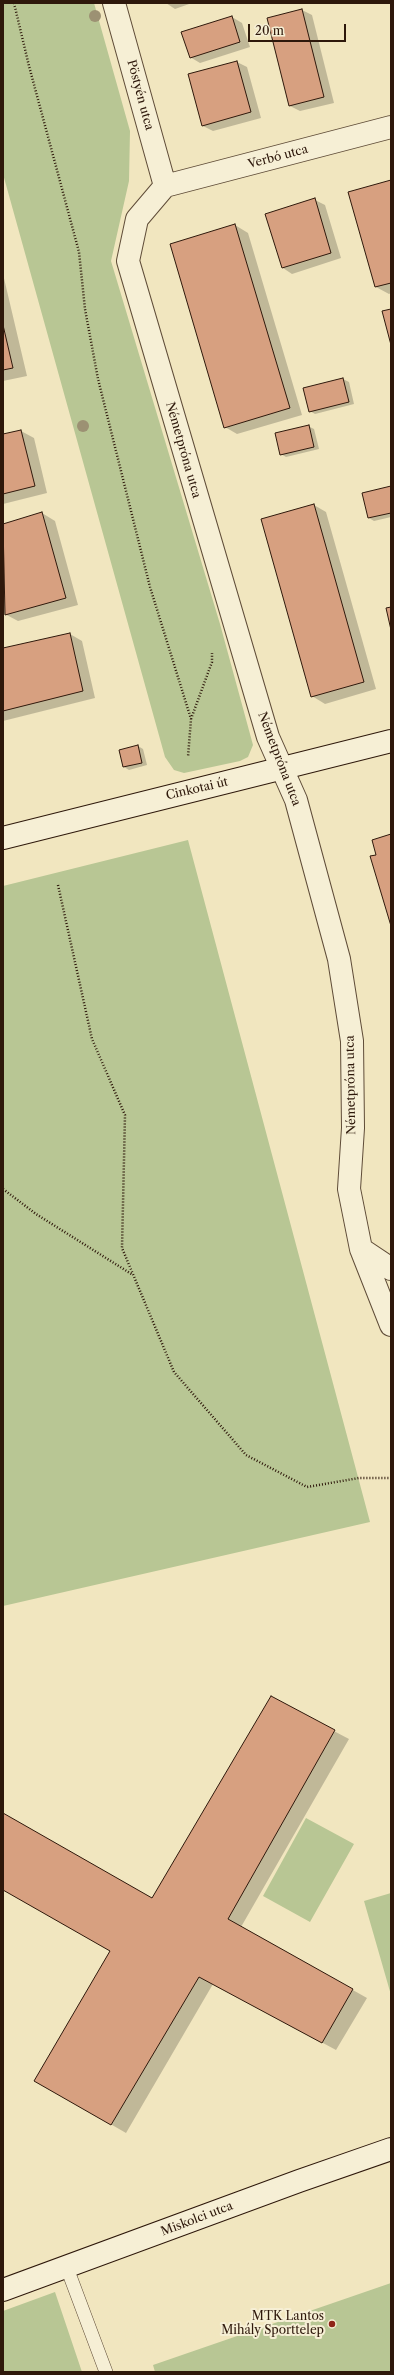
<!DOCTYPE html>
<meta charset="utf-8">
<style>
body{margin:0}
#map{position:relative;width:394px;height:2375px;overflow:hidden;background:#f1e6bf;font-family:"Libre Caslon Text",serif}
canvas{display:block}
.frame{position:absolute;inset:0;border:4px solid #2e180b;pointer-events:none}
.scale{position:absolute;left:248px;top:24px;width:98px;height:18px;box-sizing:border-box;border:2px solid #2e180b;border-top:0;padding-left:5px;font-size:12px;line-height:14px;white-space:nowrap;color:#2e180b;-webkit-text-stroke:3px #f6efd5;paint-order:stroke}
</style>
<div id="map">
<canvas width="394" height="2375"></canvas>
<div class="frame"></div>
<div class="scale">20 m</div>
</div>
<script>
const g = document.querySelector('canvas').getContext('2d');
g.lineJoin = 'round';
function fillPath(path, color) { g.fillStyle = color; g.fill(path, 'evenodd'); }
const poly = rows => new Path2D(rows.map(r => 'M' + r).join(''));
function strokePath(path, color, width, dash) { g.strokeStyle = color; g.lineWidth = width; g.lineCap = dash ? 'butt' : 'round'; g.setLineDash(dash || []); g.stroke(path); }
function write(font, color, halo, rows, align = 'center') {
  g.font = font + ' "Libre Caslon Text",serif'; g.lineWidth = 4; g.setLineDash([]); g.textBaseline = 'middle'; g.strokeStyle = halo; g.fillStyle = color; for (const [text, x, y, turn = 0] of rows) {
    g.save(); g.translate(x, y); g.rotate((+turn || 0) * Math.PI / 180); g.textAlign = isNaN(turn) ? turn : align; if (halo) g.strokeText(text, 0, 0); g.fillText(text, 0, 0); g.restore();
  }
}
const green = poly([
 [3,3,94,3,130,131,129,181,111,261,220,624,253,745,248,757,240,761,184,773,174,770,165,757,3,174],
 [188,840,370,1522,3,1606,3,886],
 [306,1818,354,1844,310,1922,263,1896],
 [391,1893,391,1995,364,1901],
 [391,2283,391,2372,155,2372,153,2365],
 [55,2292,82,2372,3,2372,3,2311]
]);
const shadow = poly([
 [166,3,192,3,175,9],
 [302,10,312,15,334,103,300,111,290,106,268,19],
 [232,17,242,23,250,47,200,63,190,57],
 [237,62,247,67,261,118,213,131,203,126],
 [391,181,391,293,389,294,376,287],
 [315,200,325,205,341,258,292,274,283,268],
 [235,225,248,233,302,415,237,434,225,427],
 [3,274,27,376,3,381],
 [343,379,349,382,354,404,315,414,310,411,304,389],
 [308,426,314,429,319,449,286,457,281,454],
 [21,431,34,438,47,493,3,504,3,435],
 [391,487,391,517,374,521,369,518],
 [314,505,326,512,376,689,325,704,312,696],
 [42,513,55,521,78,605,18,621,3,613,3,525],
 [70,634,82,641,95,698,3,721,3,649],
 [138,746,143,749,147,765,129,770,124,767],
 [271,1698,349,1739,241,1927,367,1998,336,2050,213,1984,126,2133,36,2081,111,1951,3,1889,3,1814,152,1900]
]);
const building = poly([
 [302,9,324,97,289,106,267,18,302,9],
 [232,16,240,42,190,58,181,32,232,16],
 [237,61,251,112,202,126,188,74,237,61],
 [391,180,391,283,375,287,348,192,391,180],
 [315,198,331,253,282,268,265,214,315,198],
 [235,224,290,408,224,428,170,244,235,224],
 [391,309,391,345,382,311,391,309],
 [3,325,13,368,3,370,3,325],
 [343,378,349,402,309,412,303,388,343,378],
 [309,425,314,447,280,455,275,433,309,425],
 [21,430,35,486,3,494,3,434,21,430],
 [391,486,391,513,368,518,362,493,391,486],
 [314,504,364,682,311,697,261,519,314,504],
 [42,512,66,598,5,615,3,524,42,512],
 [391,607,391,630,386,608,391,607],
 [70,633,83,691,3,711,3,648,70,633],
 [138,745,142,763,123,767,119,750,138,745],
 [391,834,391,926,370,856,376,855,372,840,391,834],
 [271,1696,335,1730,228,1919,353,1989,322,2043,199,1977,111,2125,34,2081,110,1951,3,1890,3,1813,152,1898,271,1696]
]);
const path = poly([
 [14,3,29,66,79,252,85,309,98,379,150,587,191,719,188,757],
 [191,719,212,662,212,653],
 [58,885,92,1039,125,1115,122,1248,174,1372,246,1455,307,1487,359,1478,391,1478],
 [3,1189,36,1214,133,1275]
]);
const lane = poly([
 [67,2268,106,2372]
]);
const street = poly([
 [114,3,165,186],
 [165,186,137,219,128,261,268,737,296,800,339,959,352,1041,353,1128,349,1189,361,1249,391,1325],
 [165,186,391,127],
 [361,1249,391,1269]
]);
const secondary = poly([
 [3,838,391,741],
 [3,2290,299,2181,391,2149]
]);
const trees = [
 [95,16],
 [83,426]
];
const markers = [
 [332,2324,4,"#8f2418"]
];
const streetNames = [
 ["Pöstyén utca",140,95,75],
 ["Verbó utca",278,157,-15],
 ["Németpróna utca",183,450,74],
 ["Németpróna utca",279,759,69],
 ["Cinkotai út",197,789,-13],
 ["Németpróna utca",351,1085,-91],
 ["Miskolci utca",197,2219,-21]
];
const poiNames = [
 ["MTK Lantos",324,2317],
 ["Mihály Sporttelep",324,2331]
];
fillPath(green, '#b8c694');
fillPath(shadow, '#0003');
fillPath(building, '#d7a080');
strokePath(building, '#2e180b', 1);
strokePath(lane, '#5f4c38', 14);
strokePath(street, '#5f4c38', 24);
strokePath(secondary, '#2e180b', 24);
strokePath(path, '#2e180b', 2.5, [1, 2]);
strokePath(lane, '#f6efd5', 13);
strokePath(street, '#f6efd5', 22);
strokePath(secondary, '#f6efd5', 22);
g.fillStyle = '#9c9173';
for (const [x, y] of trees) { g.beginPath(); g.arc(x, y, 6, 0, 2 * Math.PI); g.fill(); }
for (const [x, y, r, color] of markers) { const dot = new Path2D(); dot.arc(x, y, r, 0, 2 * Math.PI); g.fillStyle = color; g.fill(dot); strokePath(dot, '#f6efd5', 1.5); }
write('12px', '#2e180b', '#f6efd5', streetNames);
write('12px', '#2e180b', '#f6efd5', poiNames, 'right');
</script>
